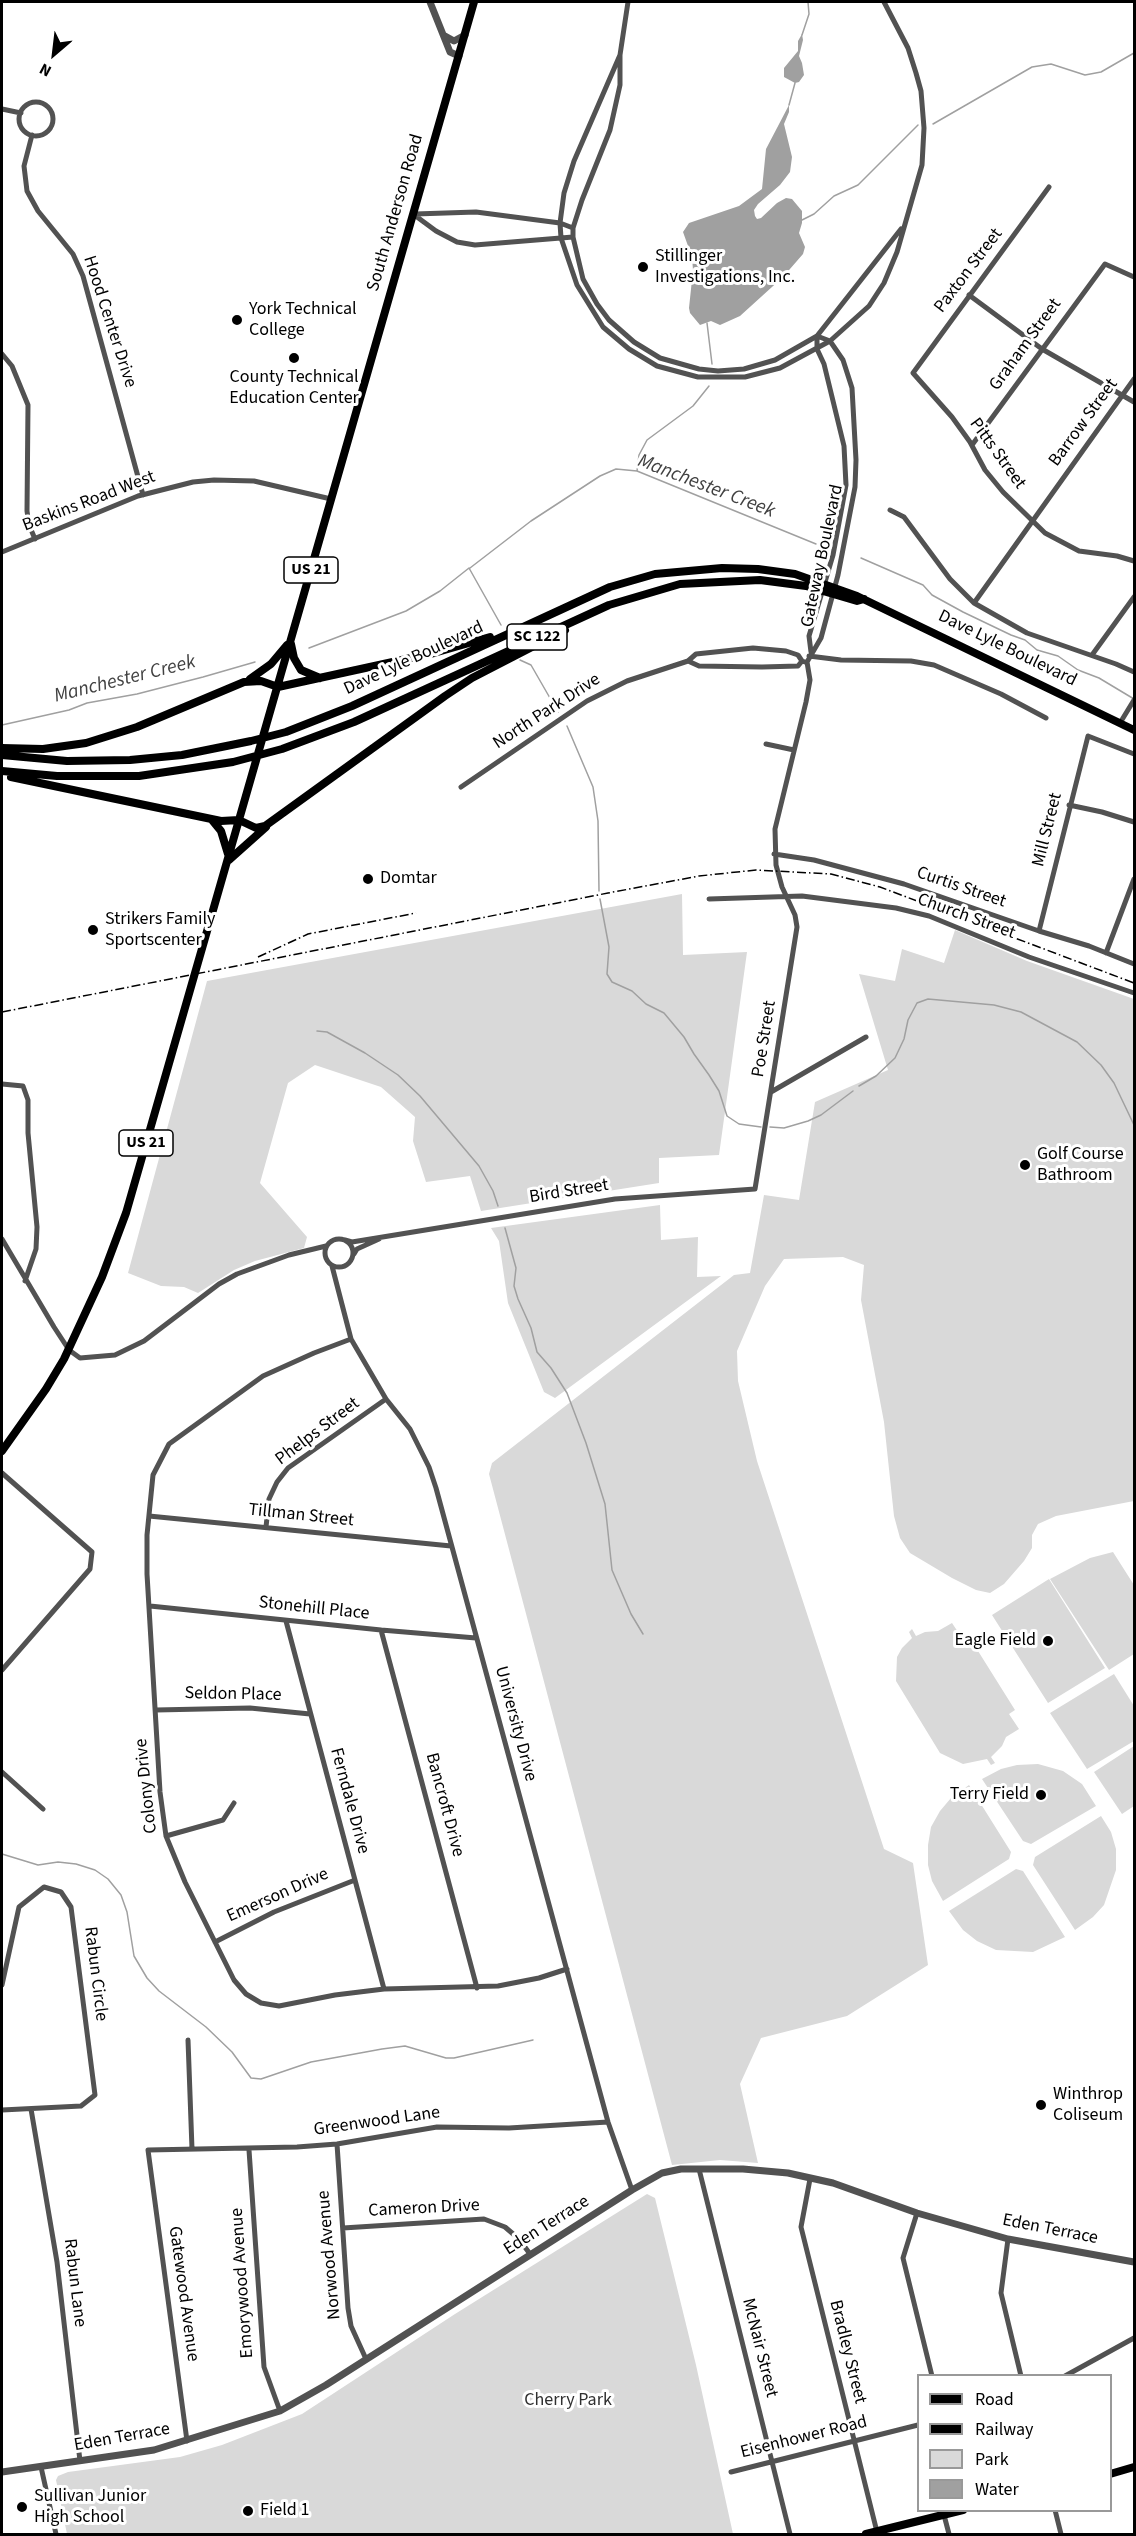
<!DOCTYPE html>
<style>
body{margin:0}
#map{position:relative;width:1136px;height:2536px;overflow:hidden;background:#fff;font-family:"Source Sans 3",sans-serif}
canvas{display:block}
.frame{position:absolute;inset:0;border:3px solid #000;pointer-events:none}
.legend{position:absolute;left:917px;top:2374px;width:195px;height:138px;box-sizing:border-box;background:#fff;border:2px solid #999;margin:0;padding:8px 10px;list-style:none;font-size:18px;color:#000}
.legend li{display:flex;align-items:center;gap:12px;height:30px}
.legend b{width:30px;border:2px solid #999}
.north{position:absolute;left:24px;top:24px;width:60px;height:60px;-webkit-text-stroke:4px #fff;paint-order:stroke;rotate:208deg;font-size:16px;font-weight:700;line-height:24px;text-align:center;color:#000}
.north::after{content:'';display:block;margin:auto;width:21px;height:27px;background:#000;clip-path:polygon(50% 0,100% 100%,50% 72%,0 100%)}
</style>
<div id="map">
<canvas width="1136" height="2536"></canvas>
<div class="frame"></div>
<ul class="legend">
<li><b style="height:8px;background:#000"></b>Road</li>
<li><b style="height:8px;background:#000"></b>Railway</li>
<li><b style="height:16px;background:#d9d9d9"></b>Park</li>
<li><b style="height:16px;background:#a0a0a0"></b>Water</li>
</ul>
<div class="north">N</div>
</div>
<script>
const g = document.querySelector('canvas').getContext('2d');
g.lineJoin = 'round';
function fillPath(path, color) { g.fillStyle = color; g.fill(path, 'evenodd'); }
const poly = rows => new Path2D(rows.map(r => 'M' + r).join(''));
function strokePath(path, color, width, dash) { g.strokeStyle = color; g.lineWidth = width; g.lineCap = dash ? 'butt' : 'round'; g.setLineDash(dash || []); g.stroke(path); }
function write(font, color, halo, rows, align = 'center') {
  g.font = font + ' "Source Sans 3",sans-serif'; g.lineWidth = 6; g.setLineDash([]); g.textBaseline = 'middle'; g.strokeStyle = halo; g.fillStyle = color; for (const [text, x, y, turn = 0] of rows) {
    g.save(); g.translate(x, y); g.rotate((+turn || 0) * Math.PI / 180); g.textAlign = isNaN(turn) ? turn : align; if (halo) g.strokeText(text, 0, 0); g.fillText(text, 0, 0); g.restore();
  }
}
const green = poly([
 [682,894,683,955,747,952,719,1155,659,1158,659,1183,481,1211,470,1176,426,1182,413,1141,415,1117,381,1087,315,1065,288,1083,260,1183,307,1237,304,1248,255,1261,234,1270,198,1293,184,1287,161,1286,128,1273,207,981],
 [955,930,1027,961,1134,999,1134,1501,1056,1516,1038,1524,1032,1535,1032,1548,1024,1561,1004,1584,990,1593,976,1590,952,1578,910,1553,900,1538,894,1516,884,1422,861,1300,864,1265,843,1257,784,1259,765,1286,737,1351,738,1381,757,1461,884,1849,913,1863,928,1965,847,2016,761,2038,740,2084,758,2163,720,2160,672,2165,489,1474,492,1463,734,1275,750,1273,764,1195,799,1200,815,1102,888,1070,859,974,895,981,902,949,944,963],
 [660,1205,661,1240,698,1237,697,1277,721,1276,555,1398,544,1392,508,1303,499,1241,491,1228],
 [1113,1552,1134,1585,1134,1654,1109,1670,1050,1579,1090,1558],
 [1049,1579,1105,1668,1048,1703,992,1615],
 [952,1623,962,1638,968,1635,1015,1710,1009,1714,1019,1729,1006,1737,1002,1746,991,1757,995,1763,991,1765,987,1759,963,1764,940,1753,896,1681,897,1657,902,1648,912,1638,909,1632,912,1629,916,1636,925,1632,938,1631],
 [1114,1674,1134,1706,1134,1741,1087,1769,1050,1713],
 [1134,1746,1134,1806,1122,1814,1094,1772],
 [1038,1764,1063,1771,1082,1784,1096,1806,1031,1844,1023,1841,982,1779,1001,1769,1017,1765],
 [969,1785,1011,1852,1009,1859,943,1901,932,1881,928,1865,928,1845,931,1827,940,1811,951,1798],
 [1101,1816,1111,1832,1116,1849,1116,1870,1104,1905,1093,1917,1075,1930,1033,1865,1035,1857],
 [1016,1869,1023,1871,1065,1937,1033,1952,996,1950,977,1941,963,1930,949,1911],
 [647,2194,655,2198,696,2365,733,2534,67,2534,56,2480,58,2476,68,2472,180,2457,222,2445,302,2414,455,2314]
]);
const water = poly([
 [802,34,803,40,799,56,802,63,804,75,799,82,795,83,784,77,784,68,798,51,798,41],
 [789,105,789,112,784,124,792,157,790,172,780,185,758,204,754,210,755,216,757,219,761,218,777,203,786,198,792,199,802,211,802,223,799,233,805,247,803,254,783,277,740,316,720,325,711,321,700,325,690,313,689,308,693,270,692,257,683,232,689,223,739,206,762,189,766,149]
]);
const stream = poly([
 [802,35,809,14,808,2],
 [789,105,795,83],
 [933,124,1032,67,1051,64,1085,75,1101,72,1134,53],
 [802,220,814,214,834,196,858,185,918,125],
 [707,323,712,364],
 [637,471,639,455,647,440,693,406,709,386],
 [861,558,923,585,932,595,963,612,1011,635,1025,640,1037,650,1058,656,1078,670,1099,678,1134,699],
 [470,568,531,521,600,476,616,469,637,471,816,544],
 [309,648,406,611,440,591,469,568,501,625],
 [520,660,531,665,558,712],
 [2,725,69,710,87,703,137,694,203,677,255,662],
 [567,726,593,787,598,821,599,891],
 [600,899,609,947,607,974,612,982,632,991,646,1004,664,1013,684,1037,694,1054,709,1075,719,1091,727,1116,739,1124,761,1127],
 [317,1031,327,1032,365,1053,398,1075,420,1096,479,1166,493,1191,498,1206],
 [859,1086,876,1076,895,1058,904,1039,908,1020,917,1003,928,999,994,1005,1021,1012,1077,1042,1101,1065,1114,1083,1134,1125],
 [770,1127,784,1128,808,1121,821,1115,853,1091],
 [505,1228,516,1268,514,1286,518,1299,531,1328,537,1352,551,1368,567,1393,586,1443,605,1504,612,1570,631,1614,643,1634],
 [2,1854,38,1865,58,1862,76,1864,95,1870,108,1879,121,1895,127,1912,134,1956,147,1978,159,1991,206,2027,232,2052,251,2078,261,2079,311,2062,382,2049,405,2046,446,2058,454,2058,533,2040]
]);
const minor = poly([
 [628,2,620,55,620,85,610,130,582,200,573,228,573,237,583,279,597,304,609,320,634,342,660,358,699,369,718,371,744,369,775,360,817,336,901,229],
 [620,55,574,161,564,193,560,223,561,238,577,285,603,327,629,349,657,366,698,377,745,377,780,368,830,341,869,306,884,283,897,252,922,165,924,128,921,91,916,73,908,48,884,2],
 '19 119a17 17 0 1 1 34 0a17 17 0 1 1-34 0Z',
 [2,109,21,113],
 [32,135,24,166,27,191,38,211,73,254,83,276,143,495],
 [1049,187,913,373,952,417,970,442,985,470,1003,492,1045,533,1079,551,1117,556,1134,561],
 [413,214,436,231,457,242,475,245,573,237],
 [415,214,476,212,560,223,573,228],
 [969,295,1042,349,1134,402],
 [2,354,12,366,28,405,27,511,29,525,35,539],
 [972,445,1105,264,1134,277],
 [890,510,904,517,950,579,974,603,1027,633,1116,664,1134,672],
 [2,552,138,496,193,482,214,480,254,481,331,499],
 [974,603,1134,379],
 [811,652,809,636,833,555,846,485,844,446,824,364,817,349,817,336],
 [1092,655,1134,597],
 [809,656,841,660,911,661,934,665,1001,694,1046,718],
 [688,661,699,666,762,667,798,666,802,661,805,662],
 [1120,723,1134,700],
 [766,744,794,750],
 [461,787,587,701,627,681,688,661,696,654,753,648,786,651,798,655,802,661],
 [1069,805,1102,812,1134,822],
 [774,854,814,860,904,884,1039,931,1089,946,1134,964],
 [709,899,802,896,896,908,929,916,1029,957,1134,993],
 [1039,931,1088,736,1134,754],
 [1106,953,1134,879],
 [2,1084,23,1086,28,1100,28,1133,37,1227,36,1249,25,1281],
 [771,1092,866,1037],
 '325 1253a14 14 0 1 1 28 0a14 14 0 1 1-28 0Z',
 [2,1239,54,1327,69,1350,80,1358,115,1355,144,1341,219,1284,237,1274,289,1255,326,1246],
 [345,1240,352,1242,615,1199,755,1189,797,927,795,915,782,887,776,865,775,829,806,702,810,680,807,662,821,638,838,575,855,487,856,460,852,388,843,360,830,341,817,336],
 [354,1254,357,1249,379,1239],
 [332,1266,351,1339,386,1399,410,1429,429,1467,436,1488,608,2122,632,2190],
 [351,1339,314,1353,263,1376,169,1444,153,1475,147,1535,147,1574,160,1792,166,1836,185,1882,234,1980,246,1994,261,2003,279,2006,335,1995,384,1989,498,1986,539,1978,567,1969],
 [2,1473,92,1552,90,1569,2,1670],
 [149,1516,451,1546],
 [266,1527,269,1499,277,1482,288,1468,386,1399],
 [150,1606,381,1630,476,1638],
 [286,1621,384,1989],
 [381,1630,477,1988],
 [156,1710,250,1708,310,1714],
 [2,1772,43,1809],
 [166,1836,223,1820,234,1803],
 [215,1942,274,1912,355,1880],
 [2,1985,19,1907,44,1887,61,1892,71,1907,95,2095,81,2106,2,2110],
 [188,2040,192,2149],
 [31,2109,57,2262,80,2461],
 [337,2144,348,2308,351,2326,366,2359],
 [249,2150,264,2367,280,2411],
 [699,2169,790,2534],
 [810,2179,801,2227,877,2532],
 [917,2213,903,2258,932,2376],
 [343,2228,484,2219,505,2227,519,2239,530,2254],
 [1008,2239,1001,2293,1021,2376],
 [1065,2376,1134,2338],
 [187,2441,148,2150,297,2147,337,2144,437,2127,509,2128,608,2122],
 [41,2467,56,2534],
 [731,2472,918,2425],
 [1055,2510,1061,2534],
 [944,2515,949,2534]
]);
const tertiary = poly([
 [430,2,450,52,459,56],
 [445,36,454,41,465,35],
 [2,2472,154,2450,280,2411,326,2385,632,2190,662,2173,681,2169,743,2169,788,2173,833,2183,917,2213,1008,2239,1134,2262]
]);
const primary = poly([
 [291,644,294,658,301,670,320,678],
 [250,679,271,664,287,645],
 [2,748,43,749,86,743,137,727,244,682,261,681,278,687,434,653,490,637],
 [2,755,67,761,130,760,182,755,251,741,286,732,352,706,610,587,655,574,722,568,758,569,795,574,857,596,1134,730],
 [2,771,57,776,139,776,233,762,282,749,354,722,609,605,680,584,760,580,806,586,857,601,864,599],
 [11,777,221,821,239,820,256,828,265,826,445,696,472,678,565,630],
 [212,820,221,831,228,854],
 [229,860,266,827],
 [2,1451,46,1389,64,1359,102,1277,126,1213,474,2],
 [1110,2474,1134,2467],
 [866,2534,963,2510]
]);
const rail = poly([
 [258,957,308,934,416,913],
 [2,1012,608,893,699,876,756,870,831,874,880,887,1134,983]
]);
const markers = [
 [643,267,6,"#000"],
 [237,320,6,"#000"],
 [294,358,6,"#000"],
 [368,879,6,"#000"],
 [93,930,6,"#000"],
 [1025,1165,6,"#000"],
 [1048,1641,6,"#000"],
 [1041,1795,6,"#000"],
 [1041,2105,6,"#000"],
 [22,2507,6,"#000"],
 [248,2511,6,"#000"]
];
const shields = [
 [311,570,54],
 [537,637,60],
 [146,1143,54]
];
const shieldNames = [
 ["US 21",311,570],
 ["SC 122",537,637],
 ["US 21",146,1143]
];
const streetNames = [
 ["South Anderson Road",396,213,-74],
 ["Paxton Street",969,271,-53],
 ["Hood Center Drive",109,322,72],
 ["Graham Street",1026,345,-54],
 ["Barrow Street",1084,423,-54],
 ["Pitts Street",997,454,54],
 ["Baskins Road West",89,502,-21],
 ["Gateway Boulevard",823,556,-78],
 ["Dave Lyle Boulevard",1007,649,26],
 ["Dave Lyle Boulevard",414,659,-25],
 ["North Park Drive",547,712,-33],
 ["Mill Street",1048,830,-76],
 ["Curtis Street",961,888,19],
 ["Church Street",966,917,20],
 ["Poe Street",765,1039,-81],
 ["Bird Street",569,1192,-9],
 ["Phelps Street",318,1432,-37],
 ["Tillman Street",301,1516,6],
 ["Stonehill Place",314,1609,6],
 ["Seldon Place",233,1695,1],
 ["University Drive",515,1724,75],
 ["Colony Drive",147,1786,-96],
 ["Ferndale Drive",349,1801,75],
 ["Bancroft Drive",444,1805,75],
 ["Emerson Drive",278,1896,-24],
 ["Rabun Circle",95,1974,83],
 ["Greenwood Lane",377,2122,-8],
 ["Cameron Drive",424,2209,-3],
 ["Eden Terrace",547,2226,-32],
 ["Eden Terrace",1050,2230,11],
 ["Norwood Avenue",330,2255,-95],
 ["Rabun Lane",74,2283,83],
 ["Emorywood Avenue",243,2283,-94],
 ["Gatewood Avenue",183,2294,82],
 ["McNair Street",759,2348,76],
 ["Bradley Street",847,2352,76],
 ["Eden Terrace",122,2438,-10],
 ["Eisenhower Road",804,2438,-14]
];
const poiNames = [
 ["Stillinger",655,257],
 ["Investigations, Inc.",655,278],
 ["York Technical",249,310],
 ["College",249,331],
 ["County Technical",294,378,"center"],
 ["Education Center",294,399,"center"],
 ["Domtar",380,879],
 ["Strikers Family",105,920],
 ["Sportscenter",105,941],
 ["Golf Course",1037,1155],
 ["Bathroom",1037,1176],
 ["Eagle Field",1036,1641,"right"],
 ["Terry Field",1029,1795,"right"],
 ["Winthrop",1053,2095],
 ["Coliseum",1053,2116],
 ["Sullivan Junior",34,2497],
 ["High School",34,2518],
 ["Field 1",260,2511]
];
const parkNames = [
 ["Cherry Park",568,2401]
];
const waterNames = [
 ["Manchester Creek",706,487,21],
 ["Manchester Creek",125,680,-14]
];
fillPath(green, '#d9d9d9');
fillPath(water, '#a0a0a0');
strokePath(stream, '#a0a0a0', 1.5);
strokePath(minor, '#525252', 5);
strokePath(tertiary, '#525252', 7);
strokePath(primary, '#000', 8);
strokePath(rail, '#000', 1.5, [9, 3, 1.5, 3]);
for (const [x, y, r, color] of markers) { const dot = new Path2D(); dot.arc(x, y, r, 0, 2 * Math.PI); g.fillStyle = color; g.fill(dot); strokePath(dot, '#fff', 2); }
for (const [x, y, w] of shields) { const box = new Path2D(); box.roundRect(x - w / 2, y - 13, w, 26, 4.5); g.fillStyle = '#fff'; g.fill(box); strokePath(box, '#000', 1.5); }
write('bold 16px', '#000', null, shieldNames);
write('18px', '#000', '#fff', streetNames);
write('18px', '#000', '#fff', poiNames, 'left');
write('18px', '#303030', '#fff', parkNames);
write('italic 20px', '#414141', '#fff', waterNames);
</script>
